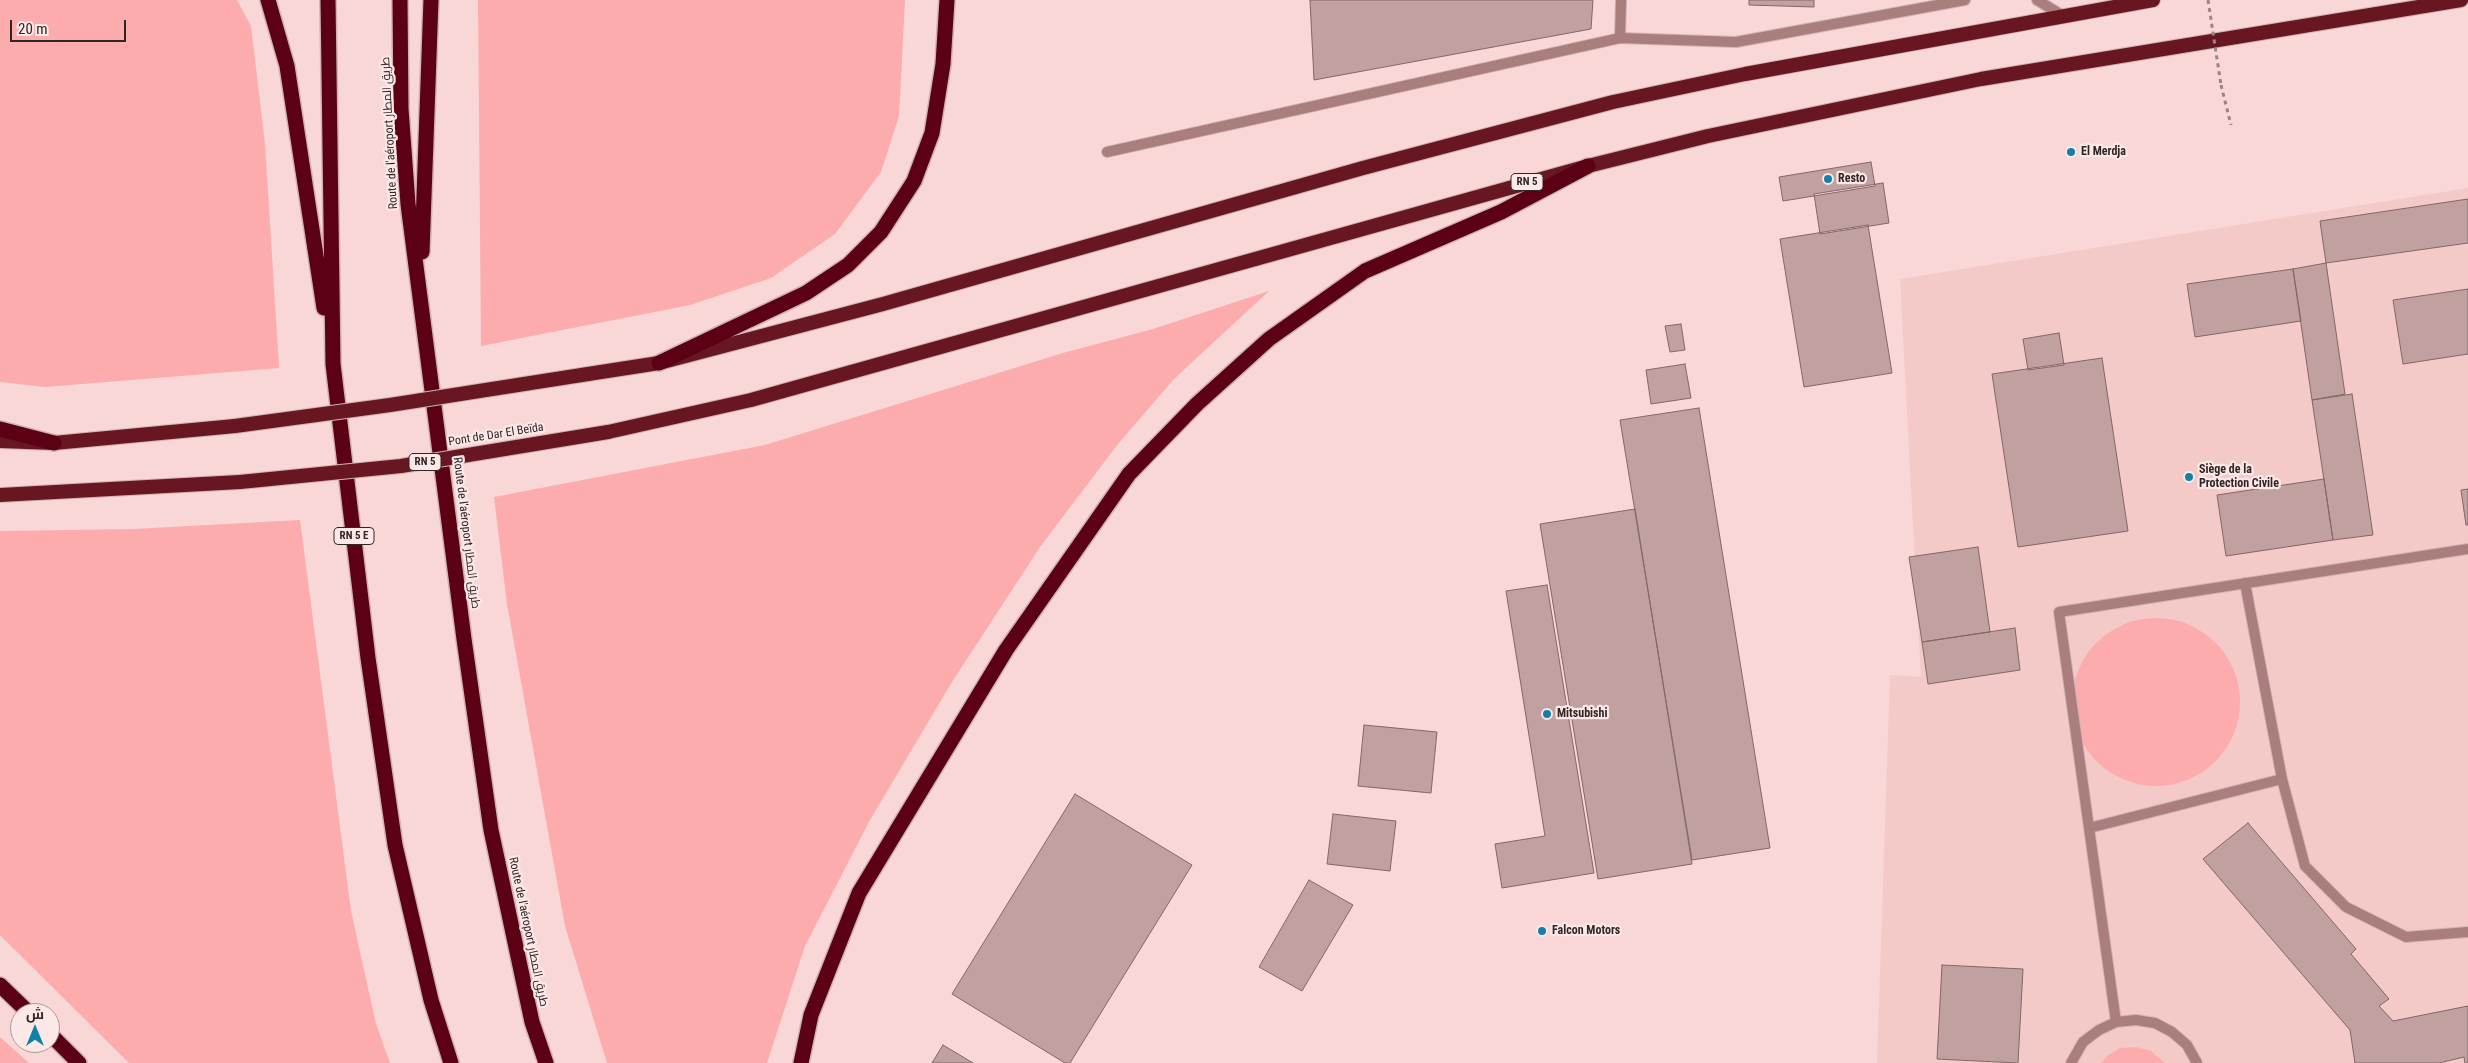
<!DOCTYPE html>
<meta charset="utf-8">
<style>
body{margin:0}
#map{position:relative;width:2468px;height:1063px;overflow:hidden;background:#f8d7d6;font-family:"Roboto Condensed",Cairo,sans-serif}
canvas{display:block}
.north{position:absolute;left:10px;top:1003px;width:50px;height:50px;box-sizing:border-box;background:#fce8e7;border:1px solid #ab9a99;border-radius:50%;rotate:0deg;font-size:14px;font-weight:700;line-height:20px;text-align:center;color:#312525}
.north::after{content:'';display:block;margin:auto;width:18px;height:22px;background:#1181a9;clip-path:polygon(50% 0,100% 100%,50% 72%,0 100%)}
.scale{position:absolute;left:10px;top:20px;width:116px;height:22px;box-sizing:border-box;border:2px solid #312525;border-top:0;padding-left:6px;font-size:15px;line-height:18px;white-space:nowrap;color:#312525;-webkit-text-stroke:4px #fce8e7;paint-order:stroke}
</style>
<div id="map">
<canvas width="2468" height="1063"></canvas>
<div class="north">ش</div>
<div class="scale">20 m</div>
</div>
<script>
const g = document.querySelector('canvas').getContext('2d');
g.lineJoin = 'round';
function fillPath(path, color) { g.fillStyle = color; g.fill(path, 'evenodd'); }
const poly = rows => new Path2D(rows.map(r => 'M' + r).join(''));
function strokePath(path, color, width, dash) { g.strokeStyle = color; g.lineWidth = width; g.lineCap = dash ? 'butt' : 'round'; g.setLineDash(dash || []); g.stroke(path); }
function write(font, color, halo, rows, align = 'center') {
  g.font = font + ' "Roboto Condensed",Cairo,sans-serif'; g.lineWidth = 4.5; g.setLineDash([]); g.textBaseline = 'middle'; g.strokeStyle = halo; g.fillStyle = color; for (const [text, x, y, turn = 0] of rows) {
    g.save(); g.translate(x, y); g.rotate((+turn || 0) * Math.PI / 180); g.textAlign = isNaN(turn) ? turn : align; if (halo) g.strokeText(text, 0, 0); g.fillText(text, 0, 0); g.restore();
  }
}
const built = poly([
 [2468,188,2468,1063,1877,1063,1890,675,1921,677,1900,279]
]);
const green = poly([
 [0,0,237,0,251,26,265,144,279,368,45,387,0,382],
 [478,0,905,0,899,116,881,172,835,234,771,278,690,305,481,346],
 [1269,291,1174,379,1118,444,1040,547,952,682,870,820,805,946,767,1063,607,1063,565,926,507,604,494,497,765,445,1063,353,1153,329],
 [300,520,351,911,376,1024,390,1063,129,1063,0,935,0,531,134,529],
 '2072 702a84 84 0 1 1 168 0a84 84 0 1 1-168 0Z',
 [0,1037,29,1063,0,1063],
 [2136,1047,2151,1051,2165,1063,2101,1063,2107,1056,2120,1048]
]);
const building = poly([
 [1310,0,1593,0,1591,29,1314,80,1310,0],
 [1749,0,1814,0,1814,7,1749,5,1749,0],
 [1871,162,1875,186,1783,201,1779,177,1871,162],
 [1883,183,1889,223,1820,234,1814,194,1883,183],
 [2468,199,2468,243,2326,263,2320,221,2468,199],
 [1868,225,1892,373,1804,387,1780,239,1868,225],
 [2326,263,2345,394,2312,400,2293,269,2326,263],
 [2293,269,2301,321,2195,337,2187,284,2293,269],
 [2468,289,2468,354,2403,364,2393,300,2468,289],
 [1681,324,1685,350,1670,352,1665,326,1681,324],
 [2059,333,2064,365,2028,370,2023,339,2059,333],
 [2102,358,2128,531,2018,547,1992,374,2102,358],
 [1685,364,1691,398,1651,404,1646,370,1685,364],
 [2352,394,2373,535,2333,540,2312,400,2352,394],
 [1699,408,1770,848,1692,860,1620,420,1699,408],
 [2324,479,2333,540,2226,556,2217,495,2324,479],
 [2468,489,2468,525,2466,525,2461,490,2468,489],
 [1635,509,1692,864,1598,879,1540,524,1635,509],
 [1978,547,1990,632,1922,642,1909,557,1978,547],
 [1547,585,1594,873,1502,888,1495,844,1545,836,1506,591,1547,585],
 [2015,628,2020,670,1928,684,1922,642,2015,628],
 [1364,725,1437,732,1431,793,1358,786,1364,725],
 [1075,794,1192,865,1070,1063,1065,1063,952,994,1075,794],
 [1333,814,1396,821,1390,871,1327,864,1333,814],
 [2248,823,2356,949,2351,954,2389,999,2379,1006,2393,1021,2468,1006,2468,1063,2465,1063,2464,1057,2439,1063,2355,1063,2350,1030,2203,859,2248,823],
 [1309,880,1353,905,1302,991,1259,967,1309,880],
 [1942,965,2023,969,2018,1063,1937,1059,1942,965],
 [943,1045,973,1063,932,1063,943,1045]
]);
const path = poly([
 [2221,85,2231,125]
]);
const service = poly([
 [2245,583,2282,779,2305,866,2346,907,2406,937,2468,932],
 [2089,828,2282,779],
 [2116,1022,2059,612,2468,549],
 [2071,1063,2083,1042,2099,1030,2116,1022,2136,1020,2155,1023,2172,1032,2187,1045,2197,1063]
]);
const minor = poly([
 [2037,0,2065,17],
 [1620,38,1621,0],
 [1107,152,1620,38,1736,42,1965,0]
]);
const trunk = poly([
 [588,374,659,363,883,304,1363,168,1613,102,1745,74,2153,0],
 [608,432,751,400,1588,166,1708,136,1981,79,2461,0],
 [0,441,54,443,235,426],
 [0,495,240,482]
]);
const motorway = poly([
 [268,0,287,66,324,308],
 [328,0,333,364,368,658,395,845,431,1000,451,1063],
 [400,0,401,109,408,204,464,639,491,830,532,1022,546,1063],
 [422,252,431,0],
 [659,363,806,293,848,265,881,232,914,181,932,133,943,64,947,0],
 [0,429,54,443],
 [0,985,29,1013],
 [50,1034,79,1063],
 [801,1063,811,1015,859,893,1006,650,1129,474,1197,404,1269,339,1365,271,1501,212,1588,166]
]);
const pathBridge = poly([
 [2208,0,2221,85]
]);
const trunkBridge = poly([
 [235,426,390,405,588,374],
 [240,482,401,466,608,432]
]);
const markers = [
 [2071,152,5,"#1181a9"],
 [1828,179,5,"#1181a9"],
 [2189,477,5,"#1181a9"],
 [1547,714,5,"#1181a9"],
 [1542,931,5,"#1181a9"]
];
const shields = [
 [1527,182,32],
 [425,462,32],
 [354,536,40]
];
const shieldNames = [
 ["RN 5",1527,182],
 ["RN 5",425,462],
 ["RN 5 E",354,536]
];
const streetNames = [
 ["Route de l'aéroport طريق المطار",390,133,-93],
 ["Pont de Dar El Beïda",496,435,-9],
 ["Route de l'aéroport طريق المطار",466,533,83],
 ["Route de l'aéroport طريق المطار",528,932,78]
];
const poiNames = [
 ["El Merdja",2081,152],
 ["Resto",1838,179],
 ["Siège de la",2199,470],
 ["Protection Civile",2199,484],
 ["Mitsubishi",1557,714],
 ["Falcon Motors",1552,931]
];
fillPath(built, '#f4cac9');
fillPath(green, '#fcacac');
fillPath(building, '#c0a1a0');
strokePath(building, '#836666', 1);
strokePath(service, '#d0b3b3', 12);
strokePath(minor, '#d0b3b3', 12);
strokePath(trunk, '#d0b3b3', 16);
strokePath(motorway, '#d0b3b3', 18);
strokePath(path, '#9b8484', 3, [4, 4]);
strokePath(service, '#a97e7d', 10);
strokePath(minor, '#a97e7d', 10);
strokePath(trunk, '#671622', 14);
strokePath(motorway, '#5c0114', 15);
strokePath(trunkBridge, '#d0b3b3', 16, []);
strokePath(pathBridge, '#9b8484', 3, [4, 4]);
strokePath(trunkBridge, '#671622', 14);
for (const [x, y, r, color] of markers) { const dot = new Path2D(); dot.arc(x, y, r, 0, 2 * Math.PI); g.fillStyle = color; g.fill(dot); strokePath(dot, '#fce8e7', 2); }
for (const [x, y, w] of shields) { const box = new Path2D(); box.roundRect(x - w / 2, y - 8.5, w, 17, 4); g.fillStyle = '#fce8e7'; g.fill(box); strokePath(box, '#312525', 1); }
write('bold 11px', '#312525', null, shieldNames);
write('12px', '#312525', '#fce8e7', streetNames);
write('bold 12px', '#312525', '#fce8e7', poiNames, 'left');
</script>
